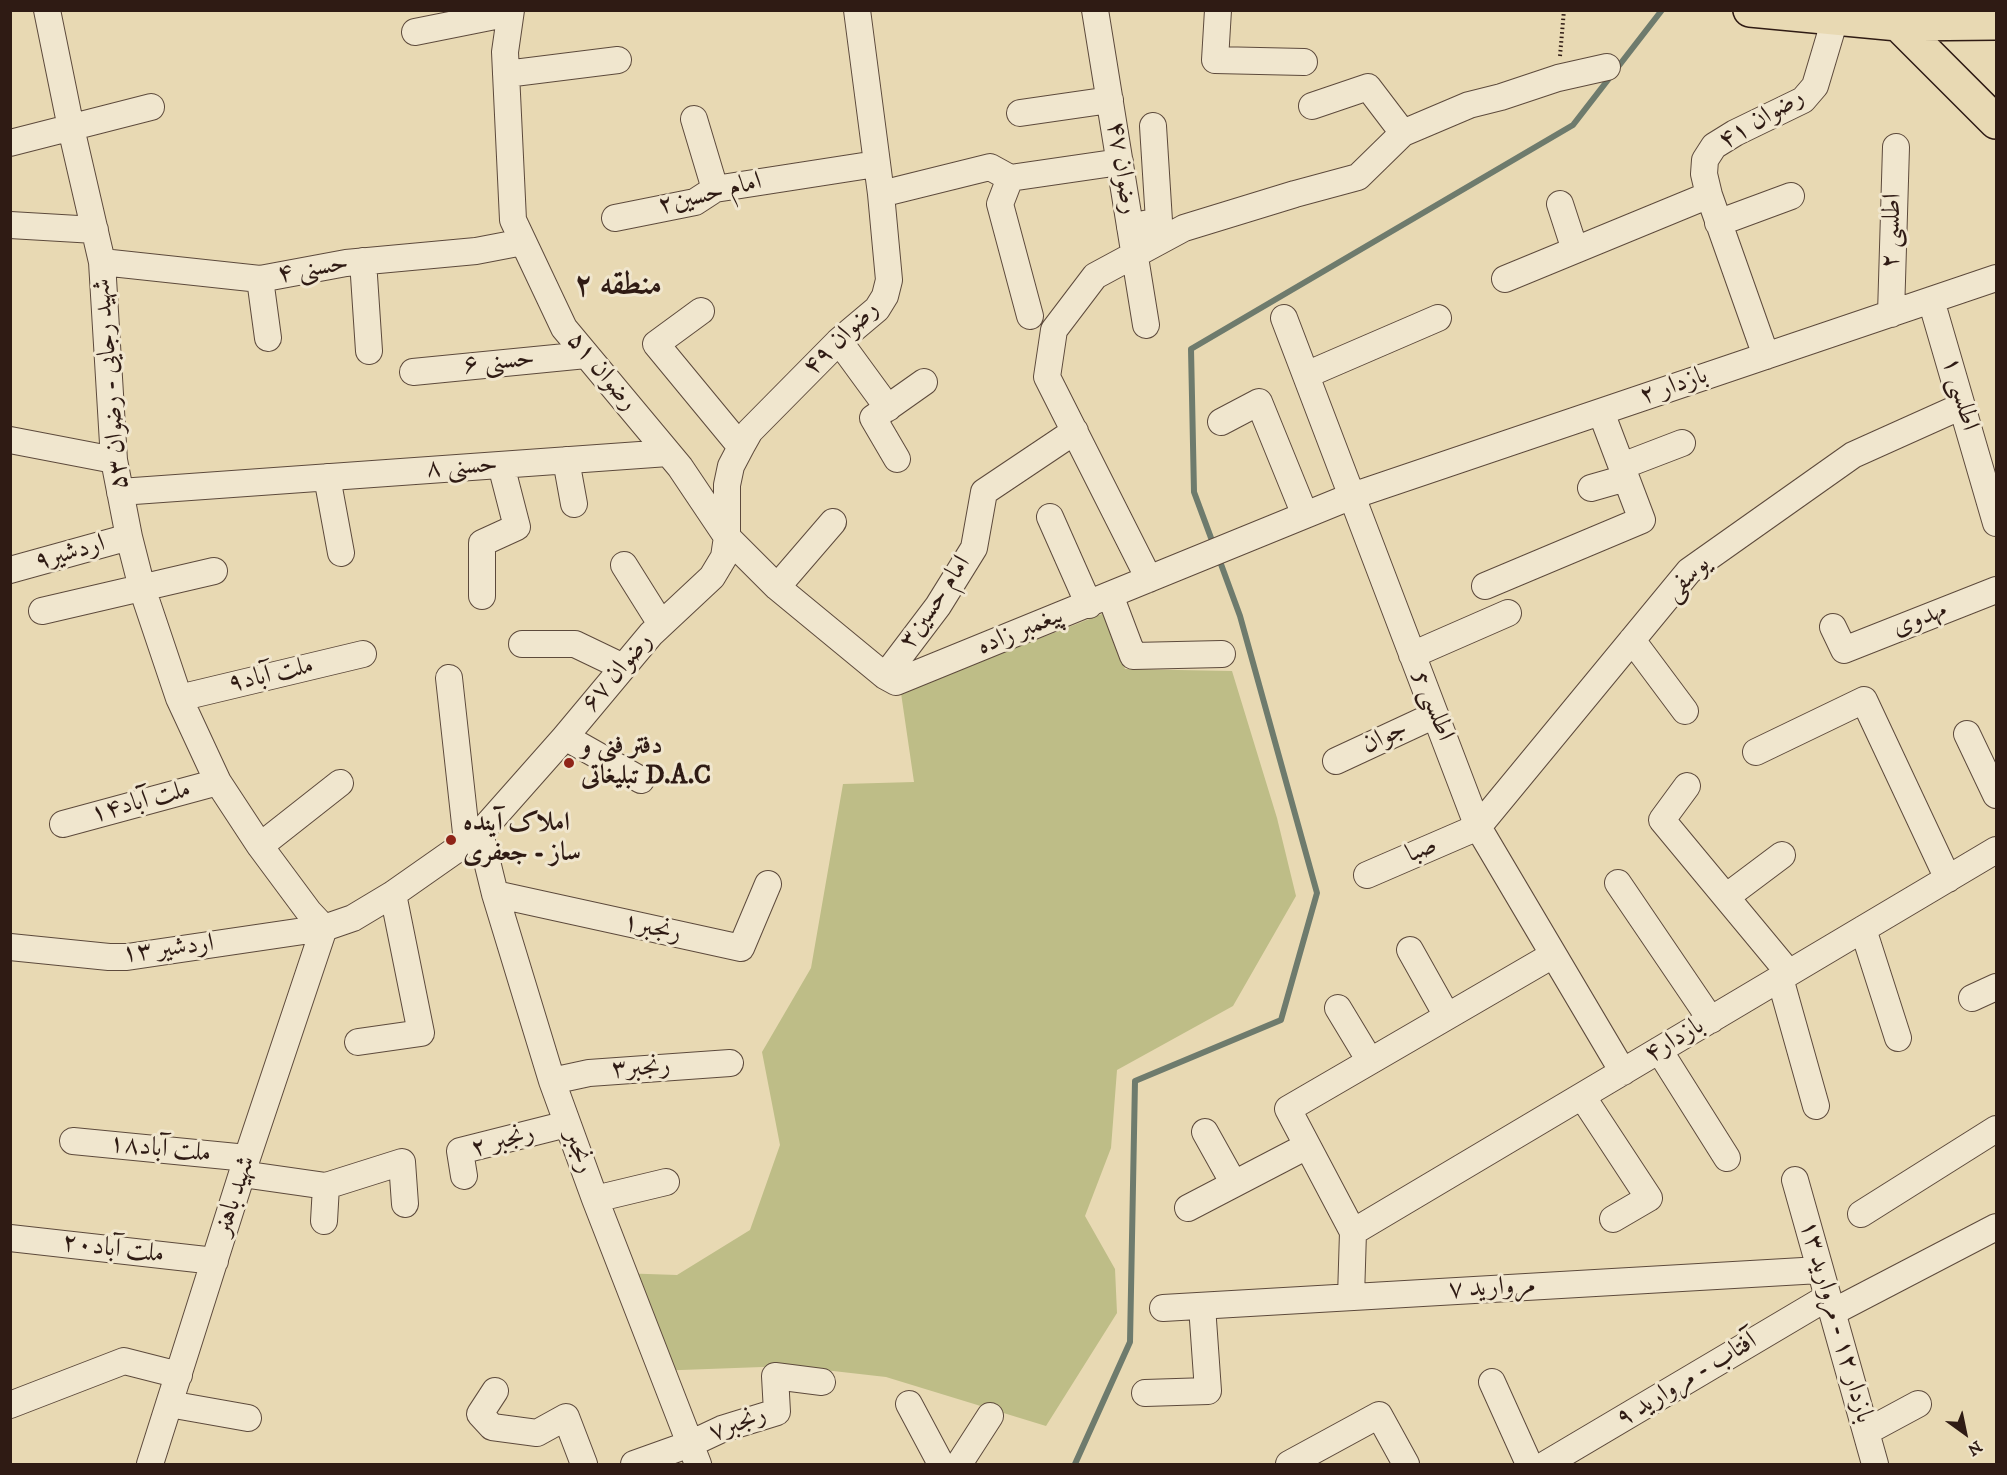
<!DOCTYPE html>
<meta charset="utf-8">
<style>
body{margin:0}
#map{position:relative;width:2007px;height:1475px;overflow:hidden;background:#e8d9b3;font-family:"IM FELL DW Pica",serif}
canvas{display:block}
.frame{position:absolute;inset:0;border:12px solid #2f1b14;pointer-events:none}
.north{position:absolute;left:1935px;top:1403px;width:60px;height:60px;-webkit-text-stroke:4px #f0e6ce;paint-order:stroke;rotate:147deg;font-size:16px;font-weight:700;line-height:24px;text-align:center;color:#2f1b14}
.north::after{content:'';display:block;margin:auto;width:21px;height:27px;background:#2f1b14;clip-path:polygon(50% 0,100% 100%,50% 72%,0 100%)}
</style>
<div id="map">
<canvas width="2007" height="1475"></canvas>
<div class="frame"></div>
<div class="north">N</div>
</div>
<script>
const g = document.querySelector('canvas').getContext('2d');
g.lineJoin = 'round';
function fillPath(path, color) { g.fillStyle = color; g.fill(path, 'evenodd'); }
const poly = rows => new Path2D(rows.map(r => 'M' + r).join(''));
function strokePath(path, color, width, dash) { g.strokeStyle = color; g.lineWidth = width; g.lineCap = dash ? 'butt' : 'round'; g.setLineDash(dash || []); g.stroke(path); }
function write(font, color, halo, rows, align = 'center') {
  g.font = font + ' "IM FELL DW Pica",Amiri,serif'; g.lineWidth = 6; g.setLineDash([]); g.textBaseline = 'middle'; g.strokeStyle = halo; g.fillStyle = color; for (const [text, x, y, turn = 0] of rows) {
    g.save(); g.translate(x, y); g.rotate((+turn || 0) * Math.PI / 180); g.textAlign = isNaN(turn) ? turn : align; if (halo) g.strokeText(text, 0, 0); g.fillText(text, 0, 0); g.restore();
  }
}
const green = poly([
 [1107,612,1125,669,1232,671,1277,818,1296,896,1233,1006,1117,1070,1111,1148,1085,1216,1115,1269,1117,1313,1046,1426,886,1377,789,1366,654,1371,618,1273,677,1275,750,1230,780,1145,762,1052,811,968,843,784,914,782,901,693]
]);
const stream = poly([
 [1214,546,1194,492,1191,349,1573,125,1662,10],
 [1075,1464,1130,1342,1135,1081,1281,1020,1317,893,1240,616,1218,556]
]);
const path = poly([
 [1560,56,1564,10]
]);
const minor = poly([
 [47,10,71,128,102,262,114,460,129,537,142,588,179,698,218,782,260,846,309,912,324,928],
 [511,10,505,52,513,220,564,328,680,467,727,537,777,587,885,676,896,682,1352,496,1996,278],
 [1095,10,1146,325],
 [1218,10,1215,60,1304,62],
 [415,32,510,13],
 [506,74,618,60],
 [1312,106,1368,87,1403,133],
 [1020,113,1110,100],
 [694,119,715,189],
 [10,143,151,107],
 [1010,178,1000,204,1030,316],
 [881,194,990,167,1010,178,1120,162],
 [1560,204,1575,250],
 [615,218,695,202,715,189,876,164],
 [1718,223,1791,196],
 [10,225,95,230],
 [1130,227,1159,221,1153,126],
 [363,261,369,351],
 [102,262,260,279,346,263,476,251,523,242],
 [260,279,268,338],
 [1505,279,1709,195],
 [1931,300,1996,523],
 [701,311,656,344,741,447],
 [1891,314,1896,147],
 [1284,318,1478,827,1623,1072],
 [839,341,888,408],
 [1766,356,1709,195,1704,174,1705,160,1714,146,1735,133,1803,100,1815,86,1835,19],
 [413,372,586,355],
 [1306,375,1438,318],
 [1221,422,1259,402,1305,515],
 [10,440,114,460],
 [897,459,873,418,924,382],
 [566,460,574,504],
 [1622,466,1682,443],
 [327,477,341,553],
 [1591,488,1626,478],
 [120,492,668,453],
 [1050,517,1089,605],
 [624,565,661,624],
 [10,570,129,537],
 [1149,579,1047,377,1054,330,1095,276,1184,228,1295,194,1358,177,1403,133,1469,105,1501,97,1558,78,1607,67],
 [1485,586,1642,520,1601,412],
 [777,587,833,522],
 [1110,595,1133,656,1222,654],
 [482,596,482,543,517,527,501,465],
 [42,611,214,571],
 [1833,627,1844,650,1996,590],
 [1632,640,1685,711],
 [522,644,575,644,623,667],
 [1412,655,1508,613],
 [885,676,938,606,974,548,984,492,1075,431],
 [449,678,467,842],
 [179,698,363,654],
 [1967,734,1996,795],
 [565,737,641,780],
 [1756,752,1864,700,1948,879],
 [1336,761,1435,715],
 [1687,786,1662,820,1789,973],
 [63,824,218,782],
 [480,833,495,894,552,1081,595,1199,698,1464],
 [260,846,340,783],
 [1367,875,1478,827,1689,571,1853,455,1962,406],
 [1618,883,1711,1020],
 [495,894,741,948,768,884],
 [1726,897,1782,855],
 [1863,929,1898,1038],
 [10,947,109,957,127,957,324,928,353,918,393,894,480,833,565,737,651,634,712,577,724,557,727,537,727,485,731,466,741,447,750,431,839,341,877,309,885,296,889,280,881,194,857,10],
 [1410,950,1447,1016],
 [1780,978,1816,1106],
 [1972,998,1996,987],
 [1338,1008,1370,1061],
 [358,1042,421,1033,393,894],
 [1659,1050,1727,1158],
 [552,1081,589,1073,730,1063],
 [1582,1096,1649,1198,1613,1219],
 [1205,1132,1234,1184],
 [73,1141,247,1158],
 [242,1174,326,1186,402,1162,405,1204],
 [464,1176,460,1151,567,1124],
 [1795,1180,1875,1464],
 [595,1199,666,1182],
 [1188,1208,1307,1146],
 [1861,1214,1996,1129],
 [324,1221,326,1186],
 [1353,1232,1996,850],
 [10,1238,215,1261],
 [1351,1297,1353,1232,1288,1109,1553,955],
 [1163,1308,1820,1270],
 [1833,1312,1996,1227],
 [1492,1382,1529,1464],
 [495,1391,480,1414,492,1427,537,1433,566,1417,584,1464],
 [1145,1393,1208,1391,1202,1306],
 [169,1404,248,1418],
 [909,1404,941,1464],
 [10,1405,124,1361,179,1375],
 [1866,1432,1918,1404],
 [150,1464,247,1158,324,928],
 [634,1464,690,1444,722,1429,777,1412,775,1376,822,1382],
 [959,1464,990,1416],
 [1289,1464,1379,1415,1406,1464],
 [1546,1464,1828,1297]
]);
const major = poly([
 [1750,10,1898,24,1996,23],
 [1898,24,1996,122]
]);
const markers = [
 [569,763,6,"#8f2418"],
 [451,840,6,"#8f2418"]
];
const streetNames = [
 ["رضوان ۴۱",1762,120,-31],
 ["رضوان ۴۷",1121,168,81],
 ["امام حسین۲",710,195,-14],
 ["اطلسی ۲",1893,231,-88],
 ["حسنی ۴",313,270,-10],
 ["رضوان ۴۹",842,339,-45],
 ["حسنی ۶",499,363,-6],
 ["رضوان ۵۱",601,372,50],
 ["شهید رجایی - رضوان ۵۳",112,384,-95],
 ["بازدار ۲",1674,387,-19],
 ["اطلسی ۱",1959,394,74],
 ["حسنی ۸",462,468,-4],
 ["اردشیر۹",70,554,-16],
 ["یوسفی",1688,579,-44],
 ["امام حسین۳",936,603,-56],
 ["مهدوی",1920,620,-21],
 ["پیغمبر زاده",1021,632,-22],
 ["رضوان ۶۷",618,673,-50],
 ["ملت آباد۹",271,676,-13],
 ["اطلسی 5",1432,706,69],
 ["جوان",1385,738,-25],
 ["ملت آباد۱۴",141,803,-15],
 ["صبا",1422,851,-23],
 ["رنجبر۱",652,929,12],
 ["اردشیر ۱۳",168,950,-7],
 ["بازدار۴",1675,1041,-31],
 ["رنجبر۳",641,1069,-4],
 ["رنجبر ۲",503,1142,-16],
 ["ملت آباد۱۸",160,1150,6],
 ["رنجبر",578,1152,70],
 ["شهید باهنر",236,1196,-72],
 ["ملت آباد۲۰",113,1250,7],
 ["مروارید ۷",1492,1289,-3],
 ["بازدار ۱۲ - مروارید ۱۳",1835,1322,74],
 ["آفتاب - مروارید ۹",1687,1381,-31],
 ["رنجبر۷",738,1425,-21]
];
const poiNames = [
 ["دفتر فنی و",581,748],
 ["تبلیغاتی D.A.C",581,778],
 ["املاک آینده",463,825],
 ["ساز - جعفری",463,855]
];
const districtNames = [
 ["منطقه ۲",618,287]
];
fillPath(green, '#bebd87');
strokePath(stream, '#6e7b6d', 6);
strokePath(minor, '#5d4a3c', 28);
strokePath(major, '#2f1b14', 36);
strokePath(path, '#2f1b14', 4, [1.5, 3]);
strokePath(minor, '#f0e6ce', 26);
strokePath(major, '#e8d9b3', 33);
for (const [x, y, r, color] of markers) { const dot = new Path2D(); dot.arc(x, y, r, 0, 2 * Math.PI); g.fillStyle = color; g.fill(dot); strokePath(dot, '#f0e6ce', 2); }
write('26px', '#2f1b14', '#f0e6ce', streetNames);
write('bold 26px', '#2f1b14', '#f0e6ce', poiNames, 'left');
write('bold 32px', '#2f1b14', '#f0e6ce', districtNames);
</script>
